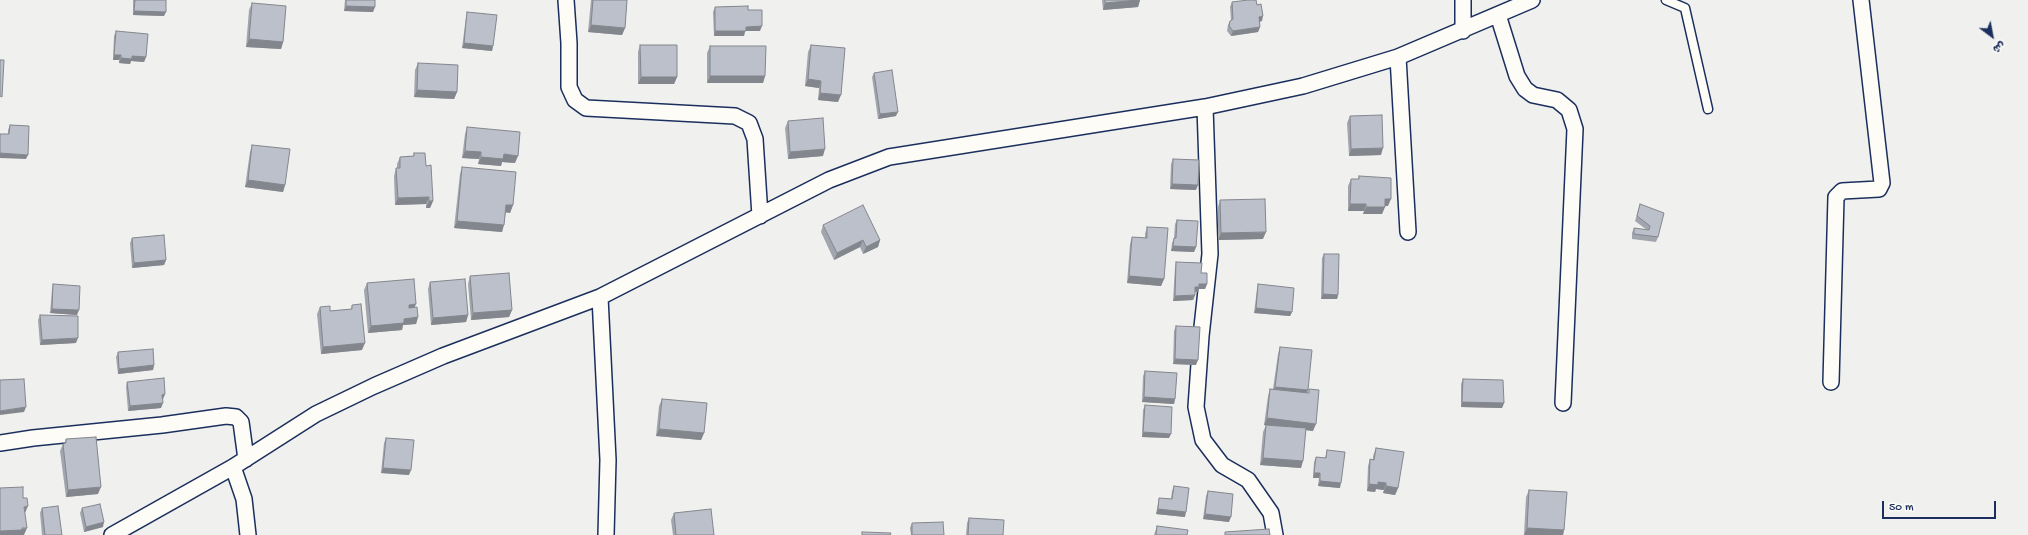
<!DOCTYPE html>
<meta charset="utf-8">
<style>
body{margin:0}
#map{position:relative;width:2028px;height:535px;overflow:hidden;background:#f0f0ee;font-family:"Gochi Hand","Playpen Sans Arabic",sans-serif}
canvas{display:block}
.north{position:absolute;left:1972px;top:16px;width:40px;height:40px;-webkit-text-stroke:3px #fdfcf7;paint-order:stroke;rotate:148deg;font-size:11px;font-weight:700;line-height:16px;text-align:center;color:#1b2f5e}
.north::after{content:'';display:block;margin:auto;width:14px;height:18px;background:#1b2f5e;clip-path:polygon(50% 0,100% 100%,50% 72%,0 100%)}
.scale{position:absolute;left:1882px;top:501px;width:114px;height:18px;box-sizing:border-box;border:2px solid #1b2f5e;border-top:0;padding-left:5px;font-size:12px;line-height:14px;white-space:nowrap;color:#1b2f5e;-webkit-text-stroke:3px #fdfcf7;paint-order:stroke}
</style>
<div id="map">
<canvas width="2028" height="535"></canvas>
<div class="north">ش</div>
<div class="scale">50 m</div>
</div>
<script>
const g = document.querySelector('canvas').getContext('2d');
g.lineJoin = 'round';
const poly = rows => new Path2D(rows.map(r => 'M' + r).join(''));
function strokePath(path, color, width, dash) { g.strokeStyle = color; g.lineWidth = width; g.lineCap = dash ? 'butt' : 'round'; g.setLineDash(dash || []); g.stroke(path); }
function fillPath(path, color) { g.fillStyle = color; g.fill(path, 'evenodd'); }
const lane = poly([
 [1666,0,1685,8,1708,109]
]);
const street = poly([
 [566,0,569,43,569,87,575,100,586,108,735,116,749,123,755,139,760,216],
 [1498,15,1517,76,1525,89,1533,95,1557,100,1569,110,1575,129,1563,403],
 [1463,31,1463,0],
 [1398,57,1408,232],
 [1205,107,1210,254,1201,336,1196,407,1203,440,1222,465,1248,480,1271,513,1275,535],
 [600,297,608,460,606,535],
 [1831,382,1836,197,1842,191,1879,189,1882,183,1861,0],
 [0,443,33,438,162,425,226,416,236,417,241,422,246,459],
 [233,467,244,499,248,535],
 [112,535,233,467,316,414,374,386,443,356,600,297,829,180,889,157,1205,107,1303,86,1398,57,1532,0]
]);
const wall = poly([
 [133,0,166,0,164,16,133,15],
 [345,0,375,0,373,12,344,11],
 [591,0,627,0,625,28,622,35,588,32],
 [1102,0,1140,0,1138,7,1103,10],
 [1232,2,1257,5,1262,21,1259,22,1260,27,1258,32,1231,36,1227,31,1228,25,1230,21,1231,20,1230,7],
 [252,3,283,42,281,49,246,47,249,10],
 [715,7,748,10,760,31,745,31,744,36,714,36,713,12],
 [467,12,493,46,492,51,462,48,466,17],
 [116,31,146,57,144,62,131,61,130,64,119,63,119,60,113,60,114,36],
 [640,45,677,77,674,84,638,84,638,52],
 [811,45,838,102,818,100,819,88,805,86,808,52],
 [710,46,765,76,763,83,707,83,707,53],
 [418,63,457,92,454,99,414,97,415,70],
 [874,73,896,116,878,119,872,77],
 [1350,116,1381,155,1349,156,1347,123],
 [788,121,823,156,788,159,785,128],
 [10,125,26,159,8,134,8,130],
 [467,127,515,163,502,162,501,166,478,164,479,159,462,158,465,134],
 [252,145,285,185,283,192,245,187,250,152],
 [414,153,426,166,433,201,430,208,426,208,426,204,395,205,394,176,396,168,397,168,397,164,400,157,413,156],
 [1173,159,1196,190,1170,189,1171,164],
 [462,167,513,205,510,213,506,212,502,232,454,228,460,174],
 [1359,176,1388,206,1385,206,1382,214,1363,214,1364,211,1348,211,1348,186,1351,179,1358,179],
 [1220,200,1263,239,1218,240,1218,207],
 [1640,204,1658,237,1656,242,1632,239,1632,233,1634,228,1647,230,1635,221],
 [1177,220,1196,247,1194,252,1171,251,1172,243,1174,238,1175,224],
 [823,225,880,240,878,247,863,254,860,247,834,260,821,232],
 [1147,227,1164,279,1161,286,1127,283,1130,244,1132,237,1145,238,1145,234],
 [132,238,166,260,164,265,132,268,130,243],
 [1324,254,1338,295,1337,299,1321,299,1322,258],
 [1176,262,1201,273,1207,284,1205,289,1199,289,1198,292,1195,292,1195,295,1193,300,1173,301,1175,267],
 [470,276,512,310,509,317,471,320,468,284],
 [430,282,468,315,466,322,431,325,428,289],
 [367,283,415,307,418,317,416,324,403,325,402,330,368,333,364,290],
 [53,284,77,315,50,313,52,289],
 [1258,284,1292,312,1290,316,1254,313,1257,289],
 [352,305,362,350,321,354,317,314,320,307,330,311,351,309],
 [40,315,76,343,40,345,38,320],
 [1176,326,1196,365,1173,364,1174,331],
 [1280,347,1308,390,1307,393,1308,393,1309,389,1313,431,1306,430,1301,468,1260,465,1263,432,1266,425,1264,425,1268,396,1270,389,1273,389,1278,354],
 [118,352,154,365,153,370,118,374,116,357],
 [1145,371,1175,399,1174,404,1142,402,1143,376],
 [1463,379,1504,403,1502,408,1461,407,1461,384],
 [127,382,165,394,163,399,162,399,161,408,128,411,126,387],
 [662,399,704,433,701,440,656,436,659,406],
 [1145,405,1169,438,1142,437,1143,410],
 [386,438,409,475,381,473,384,443],
 [66,439,98,494,66,497,60,451,63,444,64,444],
 [1376,448,1398,488,1395,495,1383,493,1384,490,1376,489,1375,492,1367,491,1368,466,1370,459,1373,459,1373,456],
 [1327,450,1340,488,1318,486,1319,478,1313,478,1314,462,1316,457,1325,458],
 [1174,486,1185,517,1156,514,1158,503,1159,498,1171,499,1172,491],
 [1529,490,1564,530,1563,535,1524,535,1526,497],
 [1208,491,1229,522,1203,519,1206,496],
 [42,508,62,535,42,535,40,513],
 [82,508,103,527,84,532,80,513],
 [674,513,714,535,673,535,671,520],
 [969,518,1003,535,966,535,967,523],
 [912,523,944,535,911,535,910,528],
 [1157,526,1187,535,1154,535]
]);
const shadedWall = poly([
 [1140,0,1138,7,1103,10,1105,3],
 [346,6,375,7,373,12,344,11],
 [134,11,166,12,164,16,133,15],
 [1263,16,1262,21,1257,22,1259,17],
 [591,25,625,28,622,35,588,32],
 [762,26,760,31,745,31,744,36,714,36,715,31,746,27],
 [1260,27,1258,32,1231,36,1233,31],
 [249,39,283,42,281,49,246,47],
 [464,43,493,46,492,51,462,48],
 [114,55,121,55,119,60,113,60],
 [132,56,146,57,144,62,131,61,130,64,119,63,121,58],
 [710,76,765,76,763,83,707,83],
 [641,77,677,77,674,84,638,84],
 [808,79,821,81,819,88,805,86],
 [417,90,457,92,454,99,414,97],
 [820,93,841,95,838,102,818,100],
 [898,112,896,116,878,119,880,114],
 [1383,148,1381,155,1349,156,1351,149],
 [825,149,823,156,788,159,790,152],
 [465,151,481,152,479,159,462,158],
 [0,153,28,155,26,159,0,158],
 [504,154,518,156,515,163,502,162,501,166,478,164,481,157],
 [248,180,285,185,283,192,245,187],
 [1172,184,1198,185,1196,190,1170,189],
 [429,197,426,204,395,205,398,198],
 [1385,199,1391,199,1388,206,1383,206],
 [429,201,433,201,430,208,426,208],
 [1350,204,1366,204,1364,211,1348,211],
 [506,205,513,205,510,213,504,212],
 [1366,207,1385,207,1382,214,1363,214],
 [457,221,504,225,502,232,454,228],
 [1266,232,1263,239,1218,240,1221,233],
 [863,240,860,247,834,260,837,253],
 [880,240,878,247,863,254,866,247],
 [1173,246,1196,247,1194,252,1171,251],
 [166,260,164,265,132,268,134,263],
 [1129,276,1164,279,1161,286,1127,283],
 [1199,284,1207,284,1205,289,1199,289,1198,292,1194,292,1195,287],
 [1323,294,1338,295,1337,299,1321,299],
 [1195,295,1193,300,1173,301,1175,296],
 [416,304,413,311,406,312,409,305],
 [1256,308,1292,312,1290,316,1254,313],
 [52,309,79,310,77,315,50,313],
 [512,310,509,317,471,320,473,313],
 [468,315,466,322,431,325,433,318],
 [418,317,416,324,403,325,402,330,368,333,371,326,404,319],
 [78,338,76,343,40,345,42,340],
 [365,343,362,350,321,354,323,347],
 [1175,359,1198,360,1196,365,1173,364],
 [154,365,153,370,118,374,119,369],
 [1275,387,1308,390,1305,397,1273,394],
 [165,394,163,399,160,400,162,395],
 [1144,397,1175,399,1174,404,1142,402],
 [1462,402,1504,403,1502,408,1461,407],
 [163,403,161,408,128,411,130,406],
 [26,407,24,412,0,415,0,411],
 [1267,418,1316,424,1313,431,1264,425],
 [659,429,704,433,701,440,656,436],
 [1143,432,1171,434,1169,438,1142,437],
 [1263,458,1303,461,1301,468,1260,465],
 [383,468,411,470,409,475,381,473],
 [1314,473,1320,473,1319,478,1313,478],
 [1320,481,1341,483,1340,488,1318,486],
 [1378,482,1386,483,1384,490,1376,489,1375,492,1367,491,1369,484],
 [1386,486,1398,488,1395,495,1383,493],
 [101,487,98,494,66,497,68,490],
 [28,506,25,513,24,507],
 [1158,509,1186,512,1185,517,1156,514],
 [1205,514,1231,517,1229,522,1203,519],
 [104,522,103,527,84,532,86,527],
 [27,528,24,535,0,535,0,531],
 [1527,528,1564,530,1563,535,1524,535]
]);
const building = poly([
 [135,0,166,0,166,12,134,11,135,0],
 [346,0,375,0,375,7,346,6,346,0],
 [593,0,627,0,625,28,591,25,593,0],
 [1105,0,1139,0,1105,3,1105,0],
 [1248,0,1256,0,1257,5,1261,4,1263,16,1259,17,1260,27,1233,31,1229,26,1230,21,1233,19,1232,2,1248,0],
 [252,3,286,6,283,42,249,39,252,3],
 [748,6,748,10,762,10,762,26,746,27,746,31,715,31,715,7,748,6],
 [467,12,497,15,493,46,464,43,467,12],
 [116,31,148,34,146,57,132,56,132,59,121,58,121,55,114,55,116,31],
 [640,45,677,45,677,77,641,77,640,45],
 [811,45,845,48,841,95,820,93,821,81,808,79,811,45],
 [710,46,766,46,765,76,710,76,710,46],
 [0,60,4,60,2,97,0,96,0,60],
 [418,63,458,65,457,92,417,90,418,63],
 [892,70,898,112,880,114,874,73,892,70],
 [1382,115,1383,148,1351,149,1350,116,1382,115],
 [823,118,825,149,790,152,788,121,823,118],
 [10,125,29,126,28,155,0,153,0,134,9,134,10,125],
 [467,127,520,132,518,156,504,154,503,159,481,157,481,152,465,151,467,127],
 [252,145,290,149,285,185,248,180,252,145],
 [414,153,425,153,426,166,431,165,433,201,429,201,429,197,398,198,396,168,400,168,400,157,414,156,414,153],
 [1173,159,1199,160,1198,185,1172,184,1173,159],
 [462,167,516,172,513,205,506,205,504,225,457,221,462,167],
 [1359,176,1391,178,1391,199,1385,199,1385,207,1366,207,1366,204,1350,204,1351,179,1359,179,1359,176],
 [1265,199,1266,232,1221,233,1220,200,1265,199],
 [1640,204,1664,213,1658,237,1634,234,1634,228,1649,230,1650,226,1637,216,1640,204],
 [863,205,880,240,866,247,863,240,837,253,823,225,863,205],
 [1177,220,1198,221,1196,247,1173,246,1174,238,1176,238,1177,220],
 [1147,227,1168,228,1164,279,1129,276,1132,237,1147,238,1147,227],
 [164,235,166,260,134,263,132,238,164,235],
 [1324,254,1339,254,1338,295,1323,294,1324,254],
 [1176,262,1202,263,1201,273,1207,273,1207,284,1199,284,1199,287,1195,287,1195,295,1175,296,1176,262],
 [509,273,512,310,473,313,470,276,509,273],
 [414,279,416,304,409,305,409,308,417,307,418,317,404,319,404,323,371,326,367,283,414,279],
 [465,279,468,315,433,318,430,282,465,279],
 [53,284,80,286,79,310,52,309,53,284],
 [1258,284,1294,288,1292,312,1256,308,1258,284],
 [361,304,365,343,323,347,320,307,330,306,330,311,352,309,352,305,361,304],
 [40,315,78,316,78,338,42,340,40,315],
 [1176,326,1200,327,1198,360,1175,359,1176,326],
 [1280,347,1312,350,1308,390,1275,387,1280,347],
 [153,349,154,365,119,369,118,352,153,349],
 [1145,371,1177,373,1175,399,1144,397,1145,371],
 [164,378,165,394,162,395,163,403,130,406,127,382,164,378],
 [24,379,26,407,0,411,0,380,24,379],
 [1463,379,1503,380,1504,403,1462,402,1463,379],
 [1270,389,1309,393,1309,389,1319,390,1316,424,1267,418,1270,389],
 [662,399,707,403,704,433,659,429,662,399],
 [1145,405,1172,407,1171,434,1143,432,1145,405],
 [1266,425,1306,428,1303,461,1263,458,1266,425],
 [96,437,101,487,68,490,63,444,66,443,66,439,96,437],
 [386,438,414,440,411,470,383,468,386,438],
 [1376,448,1404,452,1398,488,1386,486,1386,483,1378,482,1378,485,1369,484,1370,459,1374,460,1376,448],
 [1327,450,1345,452,1341,483,1320,481,1320,473,1314,473,1316,457,1326,458,1327,450],
 [1174,486,1189,488,1186,512,1158,509,1159,498,1172,499,1174,486],
 [23,487,23,498,27,498,28,506,24,507,27,528,22,528,22,530,0,531,0,488,23,487],
 [1529,490,1567,492,1564,530,1527,528,1529,490],
 [1208,491,1233,494,1231,517,1205,514,1208,491],
 [100,504,104,522,86,527,82,508,100,504],
 [58,506,62,535,45,535,42,508,58,506],
 [711,509,714,535,676,535,674,513,711,509],
 [969,518,1004,520,1003,535,968,535,969,518],
 [943,522,944,535,912,535,912,523,943,522],
 [1157,526,1188,530,1187,535,1156,535,1157,526],
 [1269,529,1270,535,1225,535,1225,532,1269,529],
 [862,532,891,533,890,535,862,535,862,532]
]);
strokePath(lane, '#1b2f5e', 11);
strokePath(street, '#1b2f5e', 18);
strokePath(lane, '#fdfcf7', 8);
strokePath(street, '#fdfcf7', 15);
fillPath(wall, '#a1a5ae');
fillPath(shadedWall, '#83868d');
fillPath(building, '#bbc0ca');
strokePath(building, '#83868d', 1);
</script>
